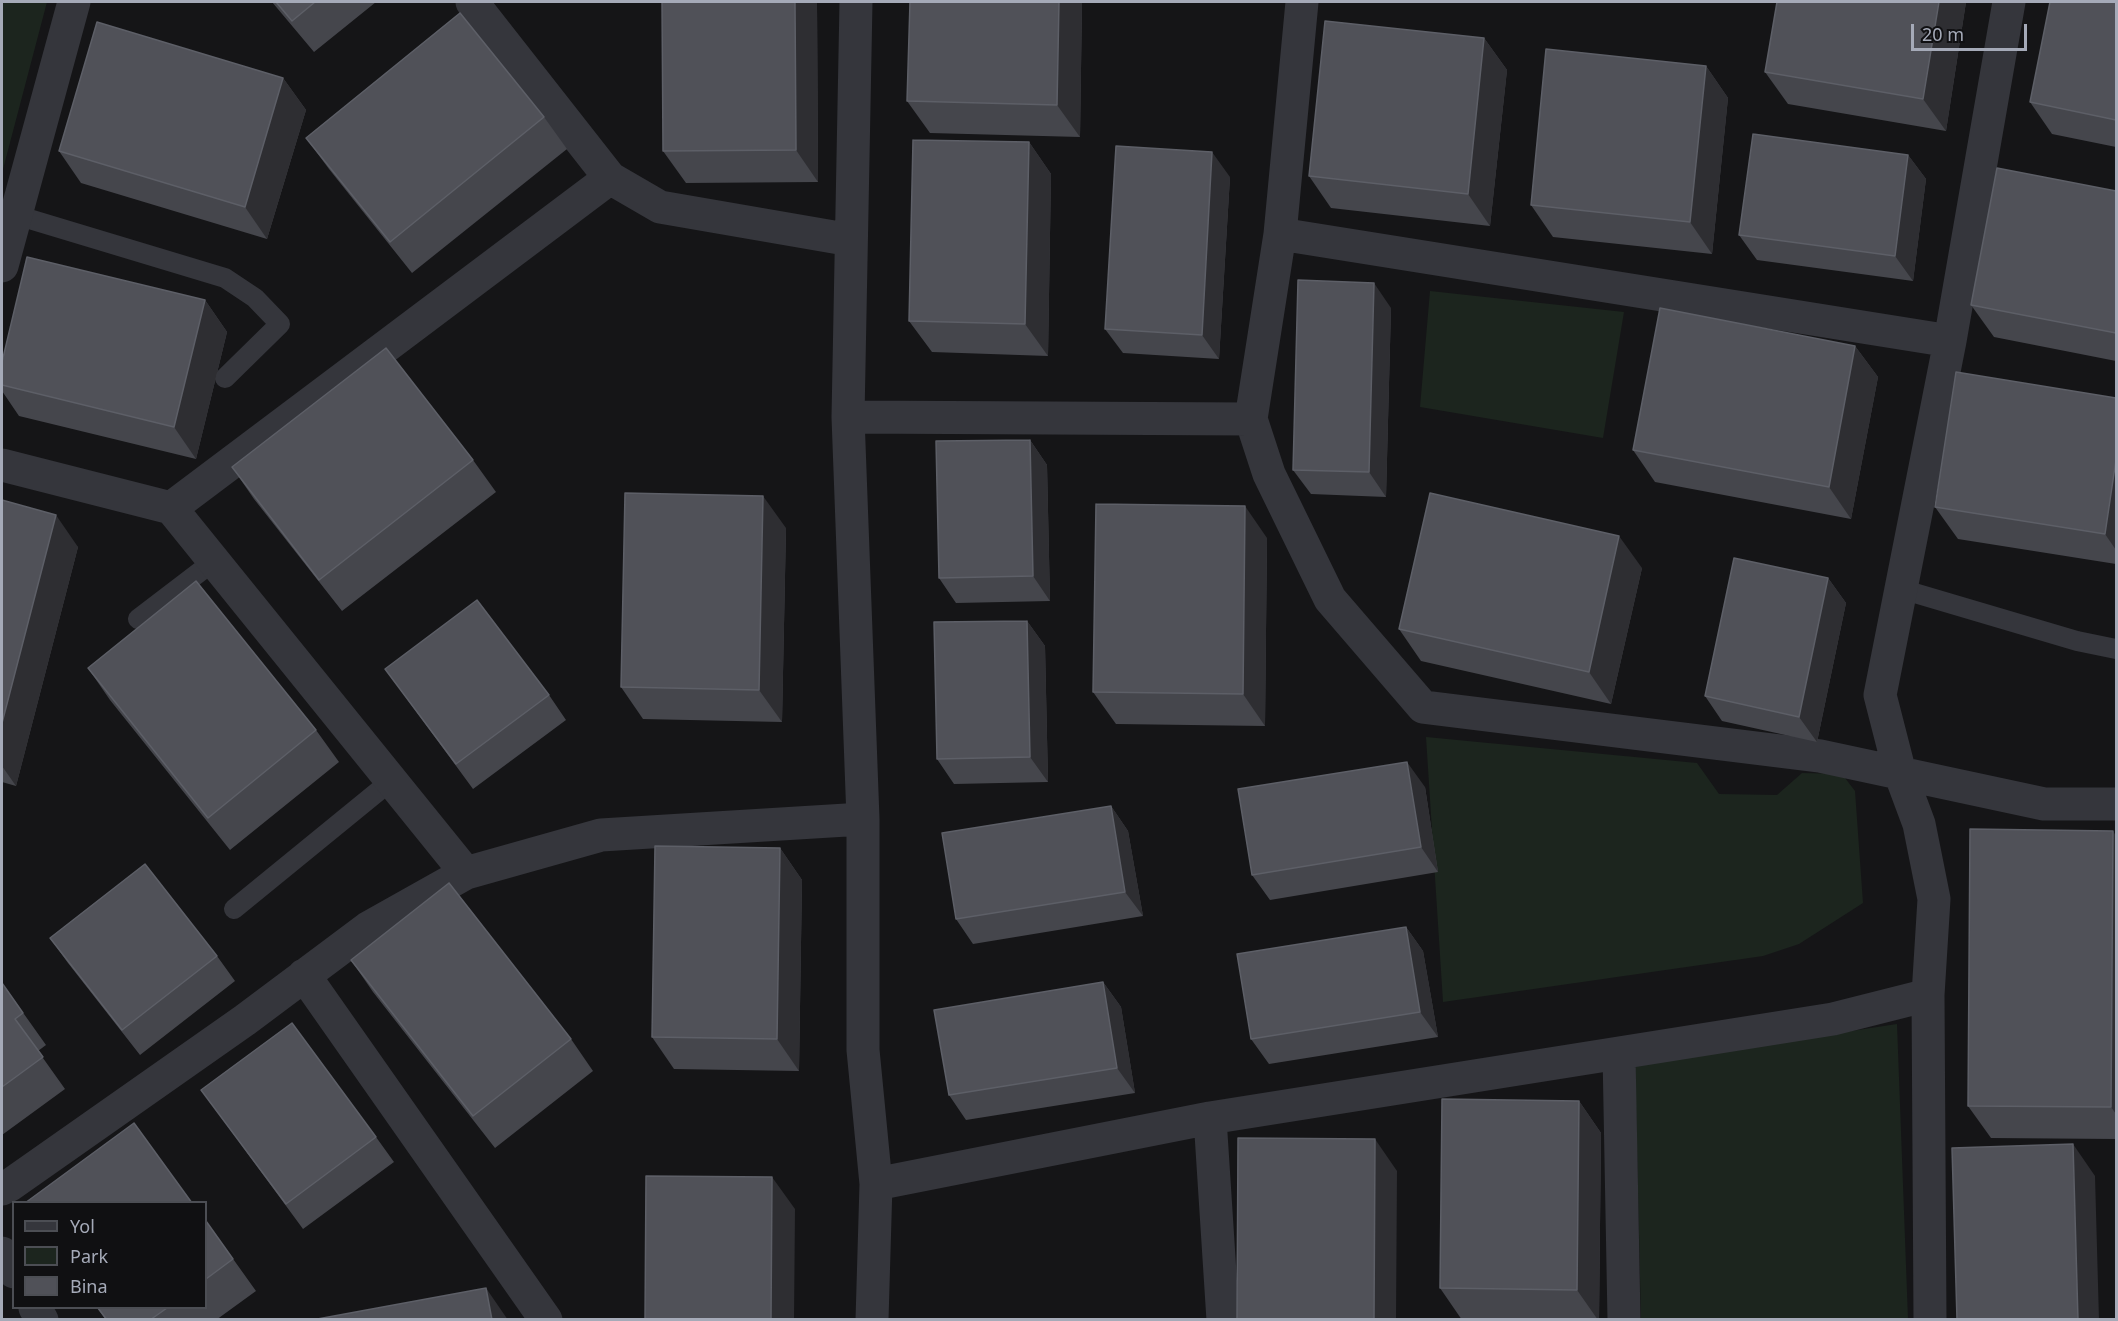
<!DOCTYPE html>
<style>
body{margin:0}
#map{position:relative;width:2118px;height:1321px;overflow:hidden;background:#151517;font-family:"Noto Sans",sans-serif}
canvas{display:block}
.frame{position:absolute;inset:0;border:3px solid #a5aab8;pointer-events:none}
.legend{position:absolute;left:12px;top:1201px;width:195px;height:108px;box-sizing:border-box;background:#101012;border:2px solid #4c4e54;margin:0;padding:8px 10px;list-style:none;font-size:18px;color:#a5aab8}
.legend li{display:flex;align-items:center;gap:12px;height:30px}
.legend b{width:30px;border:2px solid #4c4e54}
.scale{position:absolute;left:1911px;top:24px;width:116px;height:27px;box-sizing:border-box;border:3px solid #a5aab8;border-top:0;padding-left:8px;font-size:18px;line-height:21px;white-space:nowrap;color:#a5aab8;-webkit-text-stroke:4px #101012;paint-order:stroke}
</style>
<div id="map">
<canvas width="2118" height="1321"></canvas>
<div class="frame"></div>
<ul class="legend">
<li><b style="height:8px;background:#35363c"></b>Yol</li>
<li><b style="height:16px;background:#1c251e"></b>Park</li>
<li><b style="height:16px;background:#505158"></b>Bina</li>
</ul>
<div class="scale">20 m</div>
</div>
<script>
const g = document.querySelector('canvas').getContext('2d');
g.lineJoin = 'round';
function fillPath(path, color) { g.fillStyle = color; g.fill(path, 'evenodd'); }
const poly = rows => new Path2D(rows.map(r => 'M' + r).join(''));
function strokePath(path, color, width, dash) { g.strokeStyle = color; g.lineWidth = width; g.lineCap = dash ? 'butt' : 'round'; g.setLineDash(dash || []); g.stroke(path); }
const green = poly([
 [2,2,47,2,2,173],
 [1430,291,1624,312,1603,438,1420,407],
 [1426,737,1697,763,1719,794,1777,795,1802,773,1842,774,1855,791,1863,903,1799,944,1763,956,1443,1002],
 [1897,1024,1908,1319,1641,1319,1635,1064]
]);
const service = poly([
 [16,215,225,278,255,298,280,324,225,378],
 [1901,589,2077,641,2116,649],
 [138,619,214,561],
 [234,909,392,780]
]);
const minor = poly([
 [472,2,610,178,660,207,851,240],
 [856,2,848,417,863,819,863,1050,876,1184,872,1320],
 [1302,2,1280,234,1251,419,1269,474,1330,599,1423,707,1820,756,2044,804,2116,804],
 [1280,234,1950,341],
 [2,266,74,2],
 [848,417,1251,419],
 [2,465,171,508,466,873],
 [171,508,610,178],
 [304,975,546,1320],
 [1928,995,1930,1320],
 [1619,1053,1624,1320],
 [1210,1118,1223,1320],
 [876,1184,1210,1118,1833,1019,1928,995,1934,899,1919,824,1900,773,1880,695,1950,341,2009,2],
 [2,1189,10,1185,245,1020,368,928,466,873,601,835,863,819],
 [2,1253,14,1272],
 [35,1308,42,1320]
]);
const wall = poly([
 [272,2,376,2,314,52],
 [817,2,818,182,686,183,663,151],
 [910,2,1082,2,1080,137,930,133,907,101],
 [1966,2,1946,131,1788,104,1765,72],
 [2116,2,2116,147,2052,134,2030,102],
 [1484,38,1507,70,1490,226,1331,208,1309,176],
 [1706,66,1728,98,1712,254,1553,237,1531,205],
 [283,78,306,110,267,239,81,183,59,151],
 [544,117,567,149,412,273,329,169,306,138],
 [1029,142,1051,174,1048,356,932,352,909,321],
 [1908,155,1926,179,1913,281,1757,260,1739,235],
 [1230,177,1219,359,1123,353,1105,329],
 [2116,191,2116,361,1994,337,1971,305],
 [205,300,227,332,196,459,19,416,2,391,2,362],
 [1391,308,1386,497,1311,494,1293,470],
 [1855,346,1878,377,1851,519,1655,482,1633,450],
 [2116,398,2116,564,1958,539,1935,507],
 [1030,440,1047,465,1050,601,956,603,939,578],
 [473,460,496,492,342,611,254,499,232,467],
 [2,500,78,547,16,786,2,782],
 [786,528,782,722,643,719,621,687],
 [1267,538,1265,726,1116,724,1093,692],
 [1642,568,1611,704,1421,661,1399,629],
 [1828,578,1846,603,1817,742,1722,721,1705,696],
 [1027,621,1045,646,1048,782,954,784,937,759],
 [88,668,316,730,339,762,230,850,110,700],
 [385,669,549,695,566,720,473,789],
 [1425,787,1438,872,1270,900,1252,875],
 [1111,806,1128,831,1143,916,973,944,956,919],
 [2116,836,2116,1139,1991,1138,1968,1106],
 [780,848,802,880,799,1071,674,1069,652,1037],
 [1406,927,1423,951,1438,1037,1269,1064,1251,1039],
 [50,938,217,956,235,981,140,1055,68,963],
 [351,960,571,1039,593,1071,495,1148,373,992],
 [1103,982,1121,1007,1135,1093,966,1120,949,1095],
 [2,983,46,1045,38,1051,65,1089,2,1135],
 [201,1090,376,1137,394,1162,303,1229],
 [1579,1101,1601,1133,1599,1320,1462,1320,1440,1288],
 [206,1221,256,1291,216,1320,106,1320,97,1308,206,1308]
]);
const shadedWall = poly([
 [795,2,817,2,818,182,796,150],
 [1059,2,1082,2,1080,137,1057,105],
 [1939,2,1966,2,1946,131,1923,99],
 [1484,38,1507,70,1490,226,1468,194],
 [1706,66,1728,98,1712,254,1690,222],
 [283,78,306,110,267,239,245,207],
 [1029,142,1051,174,1048,356,1025,324],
 [1212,152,1230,177,1219,359,1202,335],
 [1908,155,1926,179,1913,281,1895,256],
 [1374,283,1391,308,1386,497,1369,472],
 [205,300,227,332,196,459,174,427],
 [1855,346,1878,377,1851,519,1829,487],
 [1030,440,1047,465,1050,601,1033,576],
 [2116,460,2116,550,2105,534],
 [763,496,786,528,782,722,759,690],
 [1245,506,1267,538,1265,726,1243,694],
 [56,515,78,547,16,786,2,766,2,723],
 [1619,536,1642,568,1611,704,1589,672],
 [1828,578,1846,603,1817,742,1799,717],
 [1027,621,1045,646,1048,782,1030,757],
 [1407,762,1425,787,1438,872,1421,847],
 [1111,806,1128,831,1143,916,1125,892],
 [2113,831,2116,836,2116,1114,2111,1107],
 [780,848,802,880,799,1071,777,1039],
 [1406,927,1423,951,1438,1037,1420,1012],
 [1103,982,1121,1007,1135,1093,1117,1068],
 [1579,1101,1601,1133,1599,1320,1598,1320,1577,1290],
 [1375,1139,1397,1171,1396,1320,1374,1320],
 [2073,1144,2095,1176,2099,1320,2078,1320],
 [772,1177,795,1209,794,1320,771,1320],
 [486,1288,508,1320,492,1320]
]);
const building = poly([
 [276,2,315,2,292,21,276,2],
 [662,2,795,2,796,150,663,151,662,2],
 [910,2,1059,2,1057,105,907,101,910,2],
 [1777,2,1939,2,1923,99,1765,72,1777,2],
 [2050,2,2116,2,2116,120,2030,102,2050,2],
 [460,13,544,117,390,242,306,138,460,13],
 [1325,21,1484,38,1468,194,1309,176,1325,21],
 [97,22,283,78,245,207,59,151,97,22],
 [1546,49,1706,66,1690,222,1531,205,1546,49],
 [1753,134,1908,155,1895,256,1739,235,1753,134],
 [913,140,1029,142,1025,324,909,321,913,140],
 [1116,146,1212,152,1202,335,1105,329,1116,146],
 [1997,168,2116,191,2116,333,1971,305,1997,168],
 [27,257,205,300,174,427,2,385,2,362,27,257],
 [1298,280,1374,283,1369,472,1293,470,1298,280],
 [1660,308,1855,346,1829,487,1633,450,1660,308],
 [386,348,473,460,319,580,232,467,386,348],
 [1956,372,2116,398,2116,460,2105,534,1935,507,1956,372],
 [1030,440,1033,576,939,578,936,441,1030,440],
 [625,493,763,496,759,690,621,687,625,493],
 [1430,493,1619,536,1589,672,1399,629,1430,493],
 [2,500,56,515,2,723,2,500],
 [1096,504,1245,506,1243,694,1093,692,1096,504],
 [1734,558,1828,578,1799,717,1705,696,1734,558],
 [196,581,316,730,208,818,88,668,196,581],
 [477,600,549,695,456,764,385,669,477,600],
 [1027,621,1030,757,937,759,934,622,1027,621],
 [1407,762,1421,847,1252,875,1238,789,1407,762],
 [1111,806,1125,892,956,919,942,833,1111,806],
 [1970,829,2113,831,2111,1107,1968,1106,1970,829],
 [655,846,780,848,777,1039,652,1037,655,846],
 [145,864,217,956,122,1030,50,938,145,864],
 [449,883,571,1039,473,1116,351,960,449,883],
 [1406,927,1420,1012,1251,1039,1237,954,1406,927],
 [1103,982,1117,1068,949,1095,934,1010,1103,982],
 [2,983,23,1013,15,1019,43,1057,2,1087,2,983],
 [292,1023,376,1137,286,1204,201,1090,292,1023],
 [1442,1099,1579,1101,1577,1290,1440,1288,1442,1099],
 [134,1123,192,1203,25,1203,134,1123],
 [1238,1138,1375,1139,1374,1320,1237,1320,1238,1138],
 [2073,1144,2078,1320,1957,1320,1952,1148,2073,1144],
 [646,1176,772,1177,771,1320,645,1320,646,1176],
 [206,1221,233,1259,206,1279,206,1221],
 [486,1288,492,1320,312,1320,486,1288],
 [98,1308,167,1308,150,1320,107,1320,98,1308]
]);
fillPath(green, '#1c251e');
strokePath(service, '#35363c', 20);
strokePath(minor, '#35363c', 33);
fillPath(wall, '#45464c');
fillPath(shadedWall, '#2e2e32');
fillPath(building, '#505158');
strokePath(building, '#5d5f67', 1.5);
</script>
